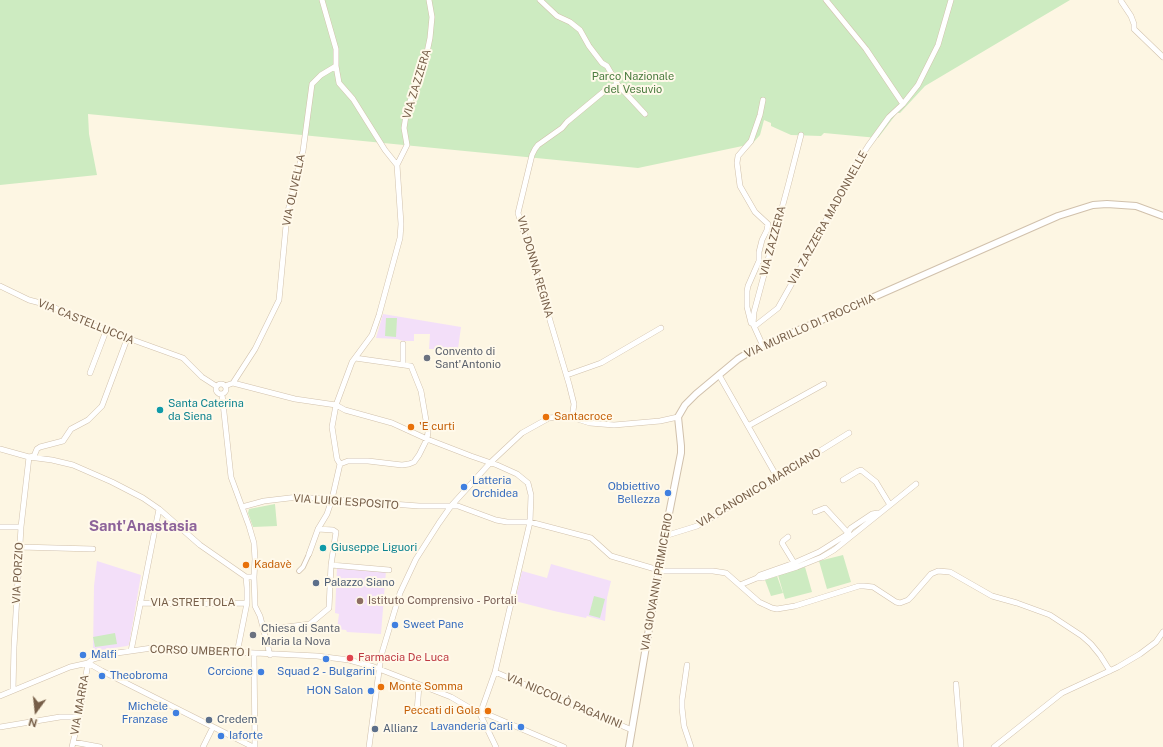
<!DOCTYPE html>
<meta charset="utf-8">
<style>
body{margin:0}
#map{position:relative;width:1163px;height:747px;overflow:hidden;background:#fdf6e3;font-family:"Public Sans",sans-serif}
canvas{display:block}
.north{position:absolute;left:16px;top:691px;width:40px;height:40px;-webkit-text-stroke:3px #fff9ea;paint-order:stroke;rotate:195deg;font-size:11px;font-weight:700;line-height:16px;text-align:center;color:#765e48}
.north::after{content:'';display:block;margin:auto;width:14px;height:18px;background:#765e48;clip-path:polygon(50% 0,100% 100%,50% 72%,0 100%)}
</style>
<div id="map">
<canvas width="1163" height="747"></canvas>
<div class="north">N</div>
</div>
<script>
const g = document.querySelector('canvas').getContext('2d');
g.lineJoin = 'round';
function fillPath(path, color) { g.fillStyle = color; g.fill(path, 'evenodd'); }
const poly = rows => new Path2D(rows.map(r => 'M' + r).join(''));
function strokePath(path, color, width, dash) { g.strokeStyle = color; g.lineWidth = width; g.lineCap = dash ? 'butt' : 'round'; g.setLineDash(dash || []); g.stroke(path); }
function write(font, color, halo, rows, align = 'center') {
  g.font = font + ' "Public Sans",sans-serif'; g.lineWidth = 4; g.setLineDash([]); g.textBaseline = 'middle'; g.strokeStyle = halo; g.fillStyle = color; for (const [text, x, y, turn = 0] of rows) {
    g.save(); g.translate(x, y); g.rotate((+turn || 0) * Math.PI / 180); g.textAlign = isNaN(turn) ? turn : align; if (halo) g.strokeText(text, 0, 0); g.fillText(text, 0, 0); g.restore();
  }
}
const education = poly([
 [383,314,461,327,458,349,429,349,430,334,414,334,414,341,403,341,397,339,376,338],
 [97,561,141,575,129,645,127,646,93,651,94,586],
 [551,564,611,581,607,598,605,621,587,616,586,618,554,611,515,601,522,571,547,578],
 [337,567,386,571,381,634,347,632,346,630,337,629,339,614,335,613]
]);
const green = poly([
 [0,0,1070,0,925,86,900,113,897,113,878,138,824,133,821,136,791,135,771,126,771,123,764,120,760,135,752,144,638,168,88,114,89,134,97,175,0,185],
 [386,318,397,318,396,337,385,336],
 [275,504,277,526,253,527,248,513,249,509],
 [843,555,851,582,827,589,819,561],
 [805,567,812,592,785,599,778,575],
 [777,576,783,593,771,596,765,580],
 [594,596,605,599,600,618,589,615],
 [115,633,117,644,95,647,93,637]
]);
const pedestrian = poly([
 [299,571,303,567,309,554]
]);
const minor = poly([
 [540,0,557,16,570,22,580,30,589,46,602,63,607,66,618,85,645,114],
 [826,0,866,49,903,104],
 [1121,1,1131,16,1134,24,1134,29,1163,57],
 [336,66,339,83,353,99,385,150,397,165],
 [397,165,407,145,404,128,407,109,425,62,430,38,432,17,429,0],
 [0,286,29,300,52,306,72,318,183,358,202,377,216,386],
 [753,324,751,323,747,307,747,291,748,286,759,261,759,252,762,240,767,230,768,224,755,212,740,186,737,163,738,156,751,141,760,115,763,100],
 [755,326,778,308,810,251,849,176,868,146,889,117,903,104,918,85,938,45,951,0],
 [403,344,403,365],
 [763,346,753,324,754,312,789,182,801,135],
 [90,373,106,331],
 [567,375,601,363,661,328],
 [719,375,777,477],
 [233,383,255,349,279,300,287,215,303,151,312,84,321,75,336,66,336,49,322,0],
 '216 389a5 5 0 1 1 10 0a5 5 0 1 1-10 0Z',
 [225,386,233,383,295,399,336,405,345,410,392,423,427,439,471,456,497,465,517,474,528,483,531,495,530,522,495,672,480,714,489,715,564,747],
 [222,394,231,477,249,526,254,543,255,559,254,577],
 [572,418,574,404,569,384,518,213,532,155,535,149,538,145,562,128,567,122,608,88,618,85],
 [748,426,824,384],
 [0,449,29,457,52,460,73,465,112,482,143,498,159,509,200,545,246,577],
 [340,464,348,461,368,461,402,465,409,464,414,462,419,455,427,439,428,432,421,391,411,366,355,358],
 [890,505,916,484],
 [242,507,264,501,298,497,419,506,458,506,496,520,507,522,530,522,591,538,611,556,662,571,713,571,726,573,759,602,772,608,777,609,795,606,859,586,864,586,873,587,896,602,900,603,908,600,911,597,931,574,938,571,950,572,992,596,1017,603,1050,615,1082,636,1091,644,1100,655,1110,671],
 [815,512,825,508,849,534],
 [0,527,21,527],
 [665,534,668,535,697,526,715,516,849,433],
 [788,537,783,541,782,543,796,566],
 [20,547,93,549],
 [309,554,318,529,327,514,332,499,340,464,337,459,332,427,336,405,352,362,372,335,379,315,400,238,401,224,397,165],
 [331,565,389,570],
 [757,578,760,575,794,563,819,552,846,535,851,528,872,514,878,513],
 [740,585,757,578,762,578,797,567,822,557,834,550,890,505,876,482,861,470,858,471,843,480],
 [140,603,196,604,247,603],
 [263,630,310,624,329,608,331,565,336,532,333,530,318,529],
 [131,651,159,509],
 [237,653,247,603,247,588,246,577,254,577,255,606,260,616,270,655],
 [254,654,255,747],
 [88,663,93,659,117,653,152,648,317,656,349,660,374,667,451,697,480,714,496,747],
 [88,663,102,671,253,747],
 [687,665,682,700,682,708,684,726,691,747],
 [495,672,632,730],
 [956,684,961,747],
 [13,690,14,647,21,527,29,457,34,456,37,449,40,447,63,441,71,429,88,420,102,406,127,339],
 [0,696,70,667,88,663],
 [417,712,419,685],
 [0,727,60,717,79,717],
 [73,742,100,747],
 [72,747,79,717,88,663],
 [203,747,213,727],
 [369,747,381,656,400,593,416,559,439,523,451,506,490,463,522,433,549,418,560,417,574,418,590,423,614,425,660,421,678,417],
 [994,747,1062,693,1118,667,1140,654,1156,642,1163,632]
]);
const tertiary = poly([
 [629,747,665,534,681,453,681,446,678,417,685,405,696,394,738,359,751,351,1058,216,1093,205,1107,204,1136,206,1163,216]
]);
const markers = [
 [427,358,4,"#6b7280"],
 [160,410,4,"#0f9aa8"],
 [546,417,4,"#e8710a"],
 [411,427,4,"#e8710a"],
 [464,487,4,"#3f7fe0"],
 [668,493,4,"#3f7fe0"],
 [323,548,4,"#0f9aa8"],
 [246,565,4,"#e8710a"],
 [316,583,4,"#5c6f8a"],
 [360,601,4,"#8d6e63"],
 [395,625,4,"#3f7fe0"],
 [253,635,4,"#6b7280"],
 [83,655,4,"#3f7fe0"],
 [350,658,4,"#e0444e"],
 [326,659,4,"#3f7fe0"],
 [261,672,4,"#3f7fe0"],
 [102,676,4,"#3f7fe0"],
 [381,687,4,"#e8710a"],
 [371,691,4,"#3f7fe0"],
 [488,711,4,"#e8710a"],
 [176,713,4,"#3f7fe0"],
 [209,720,4,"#5c6f8a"],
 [521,727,4,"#3f7fe0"],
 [375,729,4,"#5c6f8a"],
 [221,736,4,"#3f7fe0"]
];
const parkNames = [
 ["Parco Nazionale",633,77],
 ["del Vesuvio",633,90]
];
const streetNames = [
 ["VIA ZAZZERA",417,84,-73],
 ["VIA OLIVELLA",294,190,-78],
 ["VIA ZAZZERA MADONNELLE",828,218,-61],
 ["VIA ZAZZERA",773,241,-75],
 ["VIA DONNA REGINA",535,267,74],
 ["VIA CASTELLUCCIA",86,322,22],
 ["VIA MURILLO DI TROCCHIA",810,326,-24],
 ["VIA CANONICO MARCIANO",759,488,-31],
 ["VIA LUIGI ESPOSITO",346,502,4],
 ["VIA PORZIO",18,573,-87],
 ["VIA GIOVANNI PRIMICERIO",657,582,-80],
 ["VIA STRETTOLA",193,603],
 ["CORSO UMBERTO I",200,651,2],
 ["VIA NICCOLÒ PAGANINI",564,701,23],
 ["VIA MARRA",80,705,-80]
];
const worshipNames = [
 ["Convento di",435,352],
 ["Sant'Antonio",435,365],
 ["Chiesa di Santa",261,629],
 ["Maria la Nova",261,642]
];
const cultureNames = [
 ["Santa Caterina",168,404],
 ["da Siena",168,417],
 ["Giuseppe Liguori",331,548]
];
const foodNames = [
 ["Santacroce",554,417],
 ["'E curti",419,427],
 ["Kadavè",254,565],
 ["Monte Somma",389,687],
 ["Peccati di Gola",480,711,"right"]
];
const shopNames = [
 ["Latteria",472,481],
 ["Orchidea",472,494],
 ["Obbiettivo",660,487,"right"],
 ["Bellezza",660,500,"right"],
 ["Sweet Pane",403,625],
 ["Malfi",91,655],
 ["Corcione",253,672,"right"],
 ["Squad 2 - Bulgarini",326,672,"center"],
 ["Theobroma",110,676],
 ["HON Salon",363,691,"right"],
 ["Michele",168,707,"right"],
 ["Franzase",168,720,"right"],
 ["Lavanderia Carli",513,727,"right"],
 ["Iaforte",229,736]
];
const serviceNames = [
 ["Palazzo Siano",324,583],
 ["Credem",217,720],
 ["Allianz",383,729]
];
const educationNames = [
 ["Istituto Comprensivo - Portali",368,601]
];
const healthNames = [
 ["Farmacia De Luca",358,658]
];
const districtNames = [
 ["Sant'Anastasia",143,526]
];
fillPath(education, '#f3dff9');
fillPath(green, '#cdebc1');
strokePath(pedestrian, '#d1c1ac', 5.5);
strokePath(minor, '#d1c1ac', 6);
strokePath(tertiary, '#d1c1ac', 8);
strokePath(pedestrian, '#fff', 4);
strokePath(minor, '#fff', 5);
strokePath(tertiary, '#fff', 6);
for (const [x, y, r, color] of markers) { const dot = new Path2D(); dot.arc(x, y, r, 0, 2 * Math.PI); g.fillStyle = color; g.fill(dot); strokePath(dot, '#fff9ea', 1.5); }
write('11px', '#4b7c40', '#fff9ea', parkNames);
write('11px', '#765e48', '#fff9ea', streetNames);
write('11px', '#5b616d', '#fff9ea', worshipNames, 'left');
write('11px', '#0d838f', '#fff9ea', cultureNames, 'left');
write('11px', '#c56008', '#fff9ea', foodNames, 'left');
write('11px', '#366cbe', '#fff9ea', shopNames, 'left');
write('11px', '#4e5e75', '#fff9ea', serviceNames, 'left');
write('11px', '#785e54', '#fff9ea', educationNames, 'left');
write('11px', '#be3a42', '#fff9ea', healthNames, 'left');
write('bold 15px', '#8d639a', '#fff9ea', districtNames);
</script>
